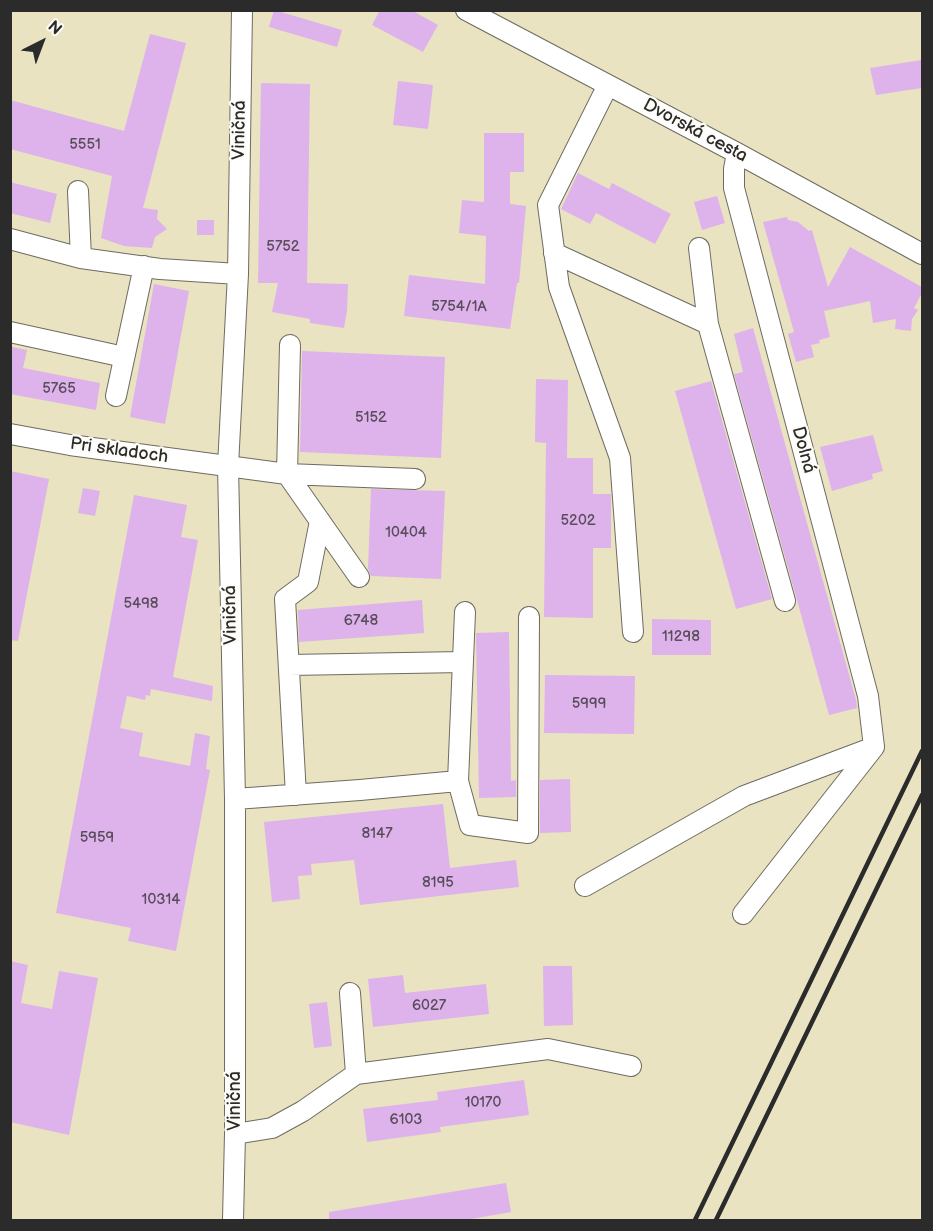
<!DOCTYPE html>
<meta charset="utf-8">
<style>
body{margin:0}
#map{position:relative;width:933px;height:1231px;overflow:hidden;background:#e9e3c2;font-family:"Balsamiq Sans",sans-serif}
canvas{display:block}
.frame{position:absolute;inset:0;border:12px solid #2b2b2b;pointer-events:none}
.north{position:absolute;left:12px;top:12px;width:60px;height:60px;-webkit-text-stroke:4px #fdfcf7;paint-order:stroke;rotate:42deg;font-size:16px;font-weight:700;line-height:24px;text-align:center;color:#2b2b2b}
.north::after{content:'';display:block;margin:auto;width:21px;height:27px;background:#2b2b2b;clip-path:polygon(50% 0,100% 100%,50% 72%,0 100%)}
</style>
<div id="map">
<canvas width="933" height="1231"></canvas>
<div class="frame"></div>
<div class="north">N</div>
</div>
<script>
const g = document.querySelector('canvas').getContext('2d');
g.lineJoin = 'round';
function fillPath(path, color) { g.fillStyle = color; g.fill(path, 'evenodd'); }
const poly = rows => new Path2D(rows.map(r => 'M' + r).join(''));
function strokePath(path, color, width, dash) { g.strokeStyle = color; g.lineWidth = width; g.lineCap = dash ? 'butt' : 'round'; g.setLineDash(dash || []); g.stroke(path); }
function write(font, color, halo, rows, align = 'center') {
  g.font = font + ' "Balsamiq Sans",sans-serif'; g.lineWidth = 4.5; g.setLineDash([]); g.textBaseline = 'middle'; g.strokeStyle = halo; g.fillStyle = color; for (const [text, x, y, turn = 0] of rows) {
    g.save(); g.translate(x, y); g.rotate((+turn || 0) * Math.PI / 180); g.textAlign = isNaN(turn) ? turn : align; if (halo) g.strokeText(text, 0, 0); g.fillText(text, 0, 0); g.restore();
  }
}
const building = poly([
 [274,10,342,30,337,47,269,27],
 [380,10,411,10,438,25,423,52,372,25],
 [150,34,186,43,143,208,158,210,157,219,167,229,155,237,152,248,124,246,101,238,112,176,10,149,10,100,124,131],
 [922,60,922,88,876,95,870,68],
 [398,81,433,85,428,129,393,125],
 [261,83,310,84,307,283,348,284,347,311,344,328,310,323,310,319,272,312,278,283,258,283],
 [484,133,524,133,524,172,510,172,510,204,526,206,519,283,517,283,510,329,404,316,409,275,485,284,486,236,459,233,462,200,484,202],
 [578,173,609,189,612,183,671,214,655,244,596,213,590,224,561,209],
 [10,182,57,194,50,223,10,213],
 [717,196,725,223,702,230,694,202],
 [787,217,788,220,798,222,809,231,812,230,828,287,850,247,922,287,922,293,914,308,918,310,912,319,911,331,895,329,896,319,873,323,870,301,824,311,830,337,819,340,820,343,811,345,814,357,796,362,788,334,794,332,763,222],
 [197,220,214,220,214,235,197,235],
 [154,284,189,291,165,424,130,417],
 [753,328,856,700,857,708,829,715,734,374,743,372,734,334],
 [12,347,27,350,23,368,100,383,96,410,10,394],
 [302,351,445,357,441,458,300,452],
 [536,379,568,380,567,458,593,458,593,494,611,494,611,548,593,548,593,618,544,617,546,443,535,442],
 [711,381,772,599,736,609,675,391],
 [873,435,883,471,872,474,873,479,832,491,820,447],
 [10,471,49,479,18,641,10,640],
 [83,488,100,491,95,516,78,513],
 [371,489,445,491,441,579,371,576,368,569],
 [134,495,187,505,181,537,198,540,173,677,213,686,212,701,151,689,150,696,146,695,145,700,127,696,120,728,143,733,139,756,190,766,195,733,210,736,206,769,210,770,176,951,128,941,131,928,56,913],
 [422,600,424,633,299,642,298,610],
 [652,619,711,620,711,655,652,655],
 [509,632,511,781,516,780,516,797,479,798,476,633],
 [545,675,635,676,634,734,544,733],
 [570,779,571,832,540,833,540,780],
 [443,804,450,868,516,860,519,887,360,905,354,860,311,864,312,875,298,876,300,899,272,902,264,822],
 [10,961,28,965,21,1003,52,1009,59,971,98,978,69,1135,10,1122],
 [543,966,572,966,573,1025,544,1026],
 [403,975,405,993,486,984,489,1014,373,1027,368,979],
 [327,1002,332,1046,314,1048,309,1004],
 [524,1080,529,1115,440,1127,441,1132,367,1142,363,1109,438,1100,437,1092],
 [506,1183,511,1212,460,1221,329,1221,329,1212]
]);
const minor = poly([
 [466,10,737,153,922,254],
 [608,85,548,205,559,287,620,458,633,632],
 [737,153,734,169,734,188,868,696,874,747],
 [78,191,81,258,160,269,238,274],
 [10,239,81,258],
 [699,248,708,324,785,601],
 [554,253,708,324],
 [10,332,124,357],
 [116,396,144,266],
 [10,434,70,445,287,474,290,345],
 [359,577,287,474,415,479],
 [289,665,463,662],
 [458,781,465,612],
 [296,795,285,599,308,582,320,521],
 [235,799,360,790,458,781,470,825,528,833,529,617],
 [585,886,744,796,874,747],
 [743,914,874,747],
 [356,1074,548,1049,631,1066],
 [235,1134,272,1128,303,1111,356,1074,350,993],
 [233,1220,235,1134,235,799,228,466,238,274,242,10]
]);
const rail = poly([
 [695,1220,922,751],
 [716,1220,922,795]
]);
const numberNames = [
 ["5551",85,145],
 ["5752",283,247],
 ["5754/1A",459,307],
 ["5765",59,389],
 ["5152",371,418],
 ["5202",578,521],
 ["10404",406,533],
 ["5498",141,604],
 ["6748",361,621],
 ["11298",681,637],
 ["5999",589,704],
 ["8147",377,834],
 ["5959",97,838],
 ["8195",438,883],
 ["10314",161,900],
 ["6027",429,1006],
 ["10170",483,1103],
 ["6103",406,1120]
];
const streetNames = [
 ["Viničná",240,130,-89],
 ["Dvorská cesta",695,131,28],
 ["Dolná",803,450,75],
 ["Pri skladoch",119,451,8],
 ["Viničná",231,615,-91],
 ["Viničná",235,1101,-90]
];
fillPath(building, '#deb2ea');
strokePath(minor, '#6e6b60', 22);
strokePath(minor, '#fff', 20);
strokePath(rail, '#2b2b2b', 4.5);
write('15px', '#584d5b', null, numberNames);
write('18px', '#2b2b2b', '#fdfcf7', streetNames);
</script>
